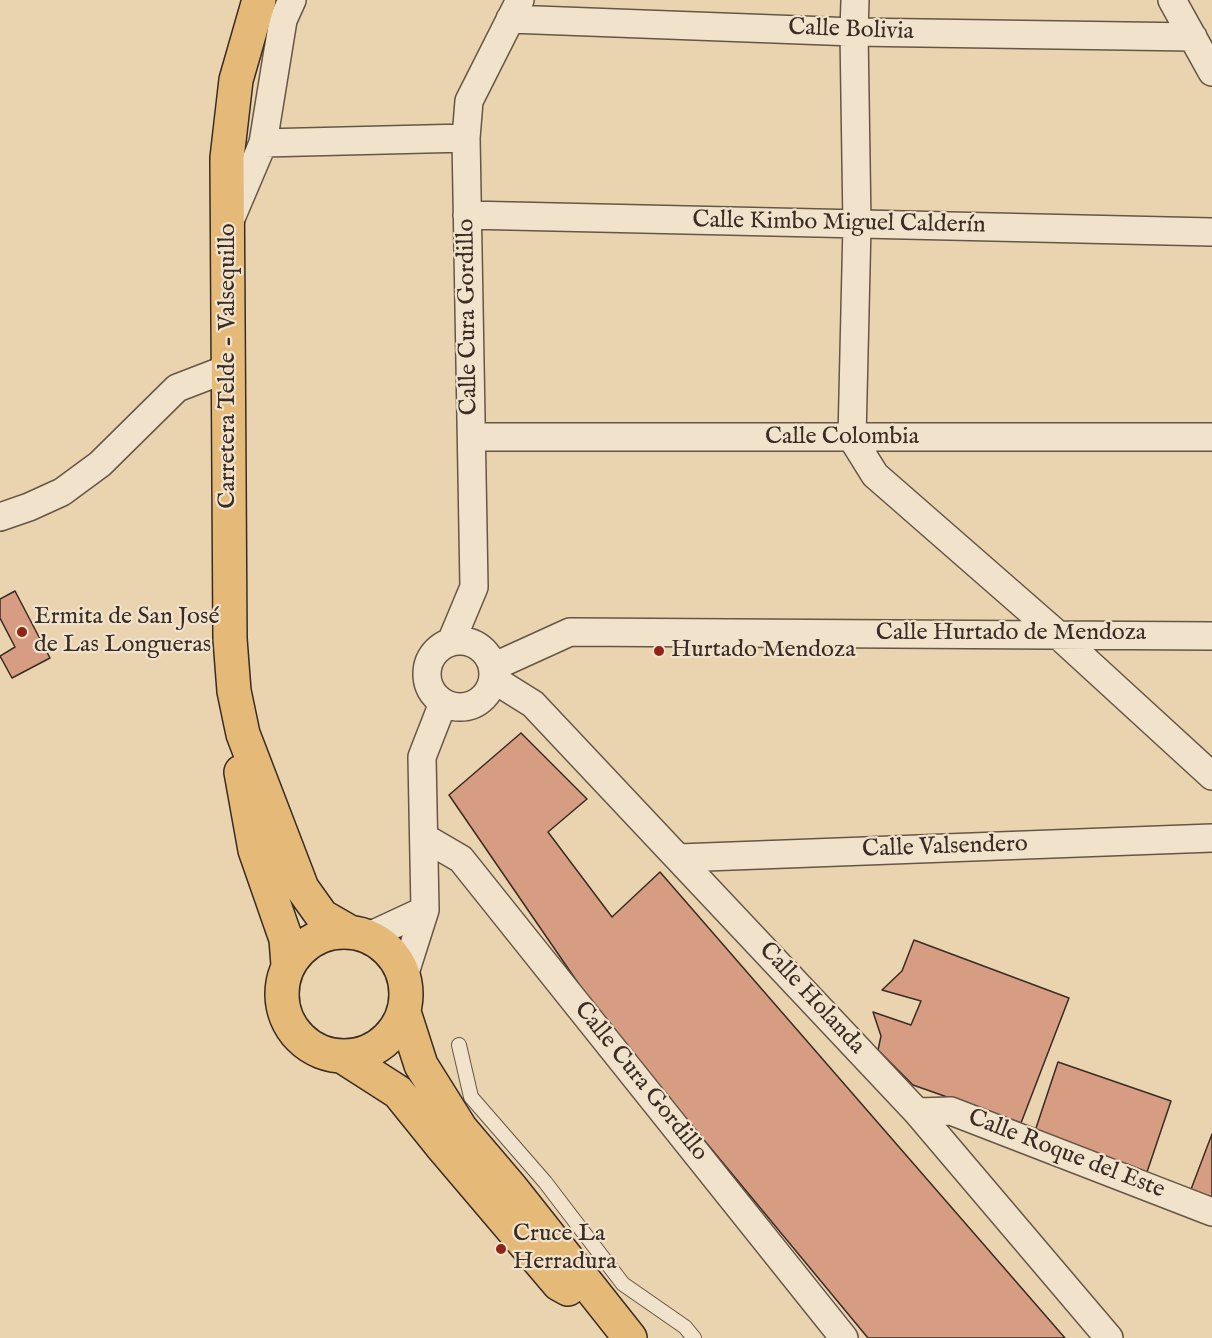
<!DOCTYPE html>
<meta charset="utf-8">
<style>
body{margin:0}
canvas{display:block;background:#ead3af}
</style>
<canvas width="1212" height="1338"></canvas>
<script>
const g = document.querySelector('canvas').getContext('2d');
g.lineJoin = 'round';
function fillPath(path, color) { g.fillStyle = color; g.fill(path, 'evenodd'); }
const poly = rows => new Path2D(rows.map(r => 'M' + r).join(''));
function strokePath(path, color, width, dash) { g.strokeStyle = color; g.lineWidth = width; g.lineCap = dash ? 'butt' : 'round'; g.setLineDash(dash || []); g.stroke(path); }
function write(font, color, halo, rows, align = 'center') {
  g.font = font + ' "IM FELL English",serif'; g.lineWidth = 4.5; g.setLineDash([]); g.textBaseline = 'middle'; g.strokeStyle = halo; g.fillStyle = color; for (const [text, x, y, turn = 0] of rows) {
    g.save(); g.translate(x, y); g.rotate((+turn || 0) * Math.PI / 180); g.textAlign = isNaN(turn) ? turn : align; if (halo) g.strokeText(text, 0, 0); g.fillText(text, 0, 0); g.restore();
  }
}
const building = poly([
 [15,591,50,658,12,678,0,656,15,647,0,618,0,599,15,591],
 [521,733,587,799,548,832,612,917,660,872,1065,1338,868,1338,598,1012,449,795,521,733],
 [914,940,1069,998,1021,1123,913,1085,878,1050,881,1036,873,1012,911,1025,921,1001,882,990,902,971,914,940],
 [1058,1062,1171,1101,1145,1178,1032,1140,1058,1062],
 [1212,1134,1212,1200,1190,1192,1212,1134]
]);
const lane = poly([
 [459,1045,471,1097,545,1182,623,1284,685,1327,694,1338]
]);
const street = poly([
 [855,0,854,32,857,225,852,438,875,475,1057,634,1212,776],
 [1172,0,1212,72],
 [510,19,854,32,1193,37],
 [263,143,466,138],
 [467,215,1212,232],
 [229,223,263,143,283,20,292,0],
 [472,437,1212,437],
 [0,517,29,507,62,492,100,464,177,388,229,368],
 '427 674a33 33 0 1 1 66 0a33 33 0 1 1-66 0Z',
 [451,642,474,587,466,138,469,101,520,0],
 [493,667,570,632,1212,636],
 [493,679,533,704,917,1112,1109,1338],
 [425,838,461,859,844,1338],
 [679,858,1212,838],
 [369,936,425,910],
 [404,976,425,910,422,757,443,703],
 [917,1112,951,1111,1212,1212]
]);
const primary = poly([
 [259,0,236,80,227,158,230,639,234,691,243,734,302,888,322,916,348,931],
 [241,772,255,850,286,939,288,965],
 '282 994a62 62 0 1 1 124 0a62 62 0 1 1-124 0Z',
 [404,1012,421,1065,461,1129,512,1189,630,1338],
 [345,1058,398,1092,440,1144,559,1284,568,1289]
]);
const markers = [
 [22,632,6,"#8f2418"],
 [659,651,6,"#8f2418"],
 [501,1249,6,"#8f2418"]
];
const streetNames = [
 ["Calle Bolivia",851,31,2],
 ["Calle Kimbo Miguel Calderín",839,224,1],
 ["Calle Cura Gordillo",469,317,-91],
 ["Carretera Telde - Valsequillo",229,366,-90],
 ["Calle Colombia",842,438],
 ["Calle Hurtado de Mendoza",1011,634],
 ["Calle Valsendero",945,848,-2],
 ["Calle Holanda",811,999,47],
 ["Calle Cura Gordillo",640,1082,51],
 ["Calle Roque del Este",1066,1155,21]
];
const poiNames = [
 ["Ermita de San José",34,618],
 ["de Las Longueras",34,646],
 ["Hurtado Mendoza",671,651],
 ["Cruce La",513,1235],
 ["Herradura",513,1263]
];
fillPath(building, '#d69d83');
strokePath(building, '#392c24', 1.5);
strokePath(lane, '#655647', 16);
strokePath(street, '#655647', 30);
strokePath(primary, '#392c24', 36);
strokePath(lane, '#f1e2cb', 14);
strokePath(street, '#f1e2cb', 27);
strokePath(primary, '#e5ba78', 33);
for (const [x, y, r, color] of markers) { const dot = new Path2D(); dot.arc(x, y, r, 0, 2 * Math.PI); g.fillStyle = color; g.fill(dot); strokePath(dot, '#f1e2cb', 2); }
write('24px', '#392c24', '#f1e2cb', streetNames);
write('24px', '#392c24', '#f1e2cb', poiNames, 'left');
</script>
